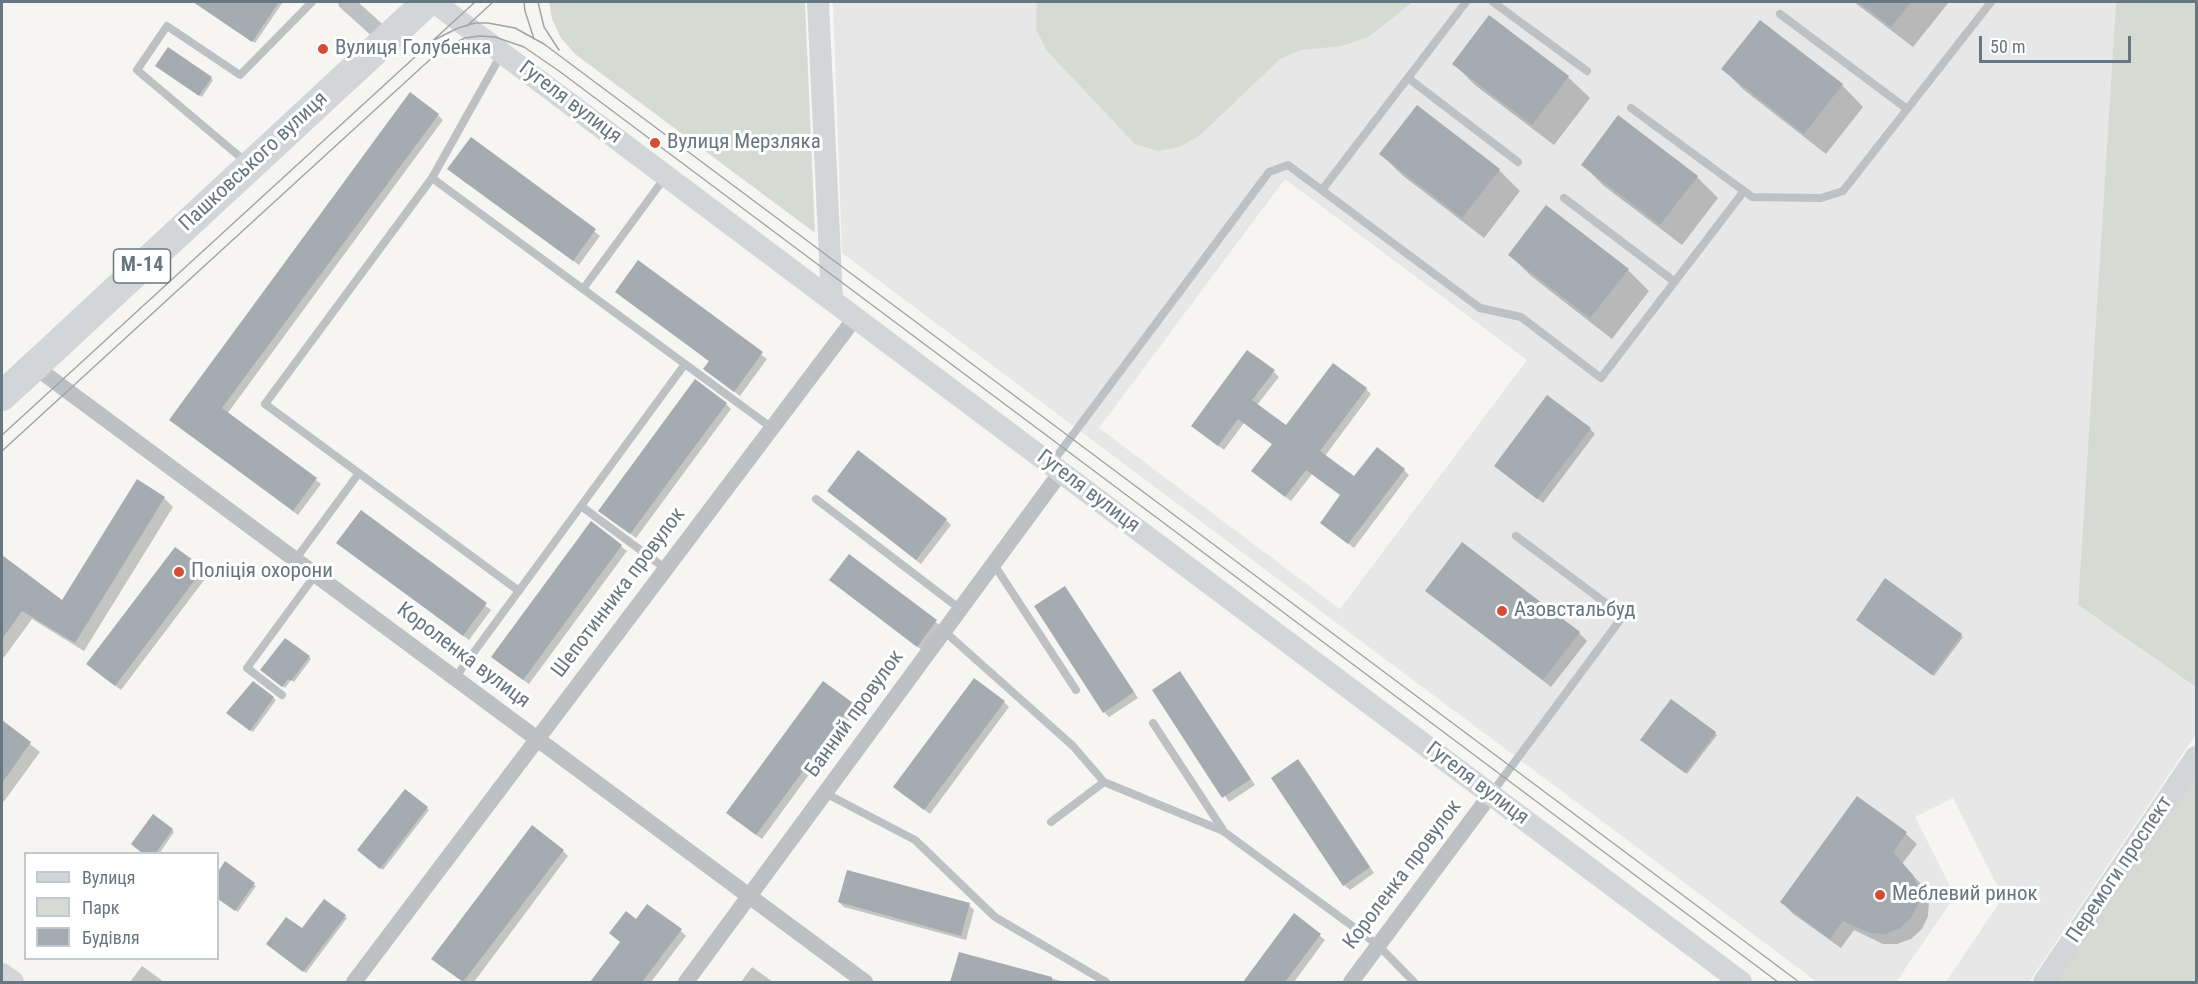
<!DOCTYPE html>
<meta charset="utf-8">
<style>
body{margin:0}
#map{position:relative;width:2198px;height:984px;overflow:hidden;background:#f6f5f2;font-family:"Roboto Condensed",sans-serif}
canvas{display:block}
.frame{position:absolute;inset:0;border:3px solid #677781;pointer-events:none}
.legend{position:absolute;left:24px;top:852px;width:195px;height:108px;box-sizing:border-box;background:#fff;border:2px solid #c2c9cd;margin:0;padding:8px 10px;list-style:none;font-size:18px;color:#677781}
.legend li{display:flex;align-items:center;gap:12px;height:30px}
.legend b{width:30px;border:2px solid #c2c9cd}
.scale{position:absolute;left:1979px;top:36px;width:152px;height:27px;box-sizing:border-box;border:3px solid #677781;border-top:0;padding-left:8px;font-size:18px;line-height:21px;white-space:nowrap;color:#677781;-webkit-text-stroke:4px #fff;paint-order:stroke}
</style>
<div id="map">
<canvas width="2198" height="984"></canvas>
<div class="frame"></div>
<ul class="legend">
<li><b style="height:8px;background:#d2d6d9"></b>Вулиця</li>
<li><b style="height:16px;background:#d5dad2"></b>Парк</li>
<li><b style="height:16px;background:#a5acb1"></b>Будівля</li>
</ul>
<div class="scale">50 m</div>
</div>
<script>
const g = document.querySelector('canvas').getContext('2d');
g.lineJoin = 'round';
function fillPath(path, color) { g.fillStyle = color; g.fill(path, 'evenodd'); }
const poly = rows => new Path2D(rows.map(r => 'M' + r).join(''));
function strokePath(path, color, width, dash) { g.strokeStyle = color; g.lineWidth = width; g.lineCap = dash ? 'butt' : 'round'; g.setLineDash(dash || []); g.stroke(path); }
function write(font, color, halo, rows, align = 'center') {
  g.font = font + ' "Roboto Condensed",sans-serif'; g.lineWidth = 6; g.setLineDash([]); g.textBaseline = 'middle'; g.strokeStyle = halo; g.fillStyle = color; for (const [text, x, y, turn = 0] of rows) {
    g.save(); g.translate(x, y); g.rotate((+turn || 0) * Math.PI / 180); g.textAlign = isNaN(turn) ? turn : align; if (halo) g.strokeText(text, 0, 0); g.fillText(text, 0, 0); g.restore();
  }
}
const built = poly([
 [833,2,2116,2,2078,605,2196,687,2196,734,2029,982,1946,982,2003,897,1953,798,1915,817,1955,896,1896,982,1817,982,842,253],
 [1285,179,1527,360,1340,609,1099,428]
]);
const green = poly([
 [549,2,805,2,815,233,575,54,561,38,552,19],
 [1037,2,1413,2,1368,37,1342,46,1301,50,1280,59,1199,136,1179,147,1158,151,1135,144,1047,51,1036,29],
 [2116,2,2196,2,2196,687,2078,605],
 [2196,773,2196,982,2056,982]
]);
const shadow = poly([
 [194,2,283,2,255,43],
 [1854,2,1949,2,1913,47],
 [1490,17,1568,77,1590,98,1554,145,1475,85,1454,64],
 [159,68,211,78,213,80,202,97],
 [1723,69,1842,85,1863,107,1826,154,1744,90],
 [438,115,443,120,227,414,321,484,298,515,171,420],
 [471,139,600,236,579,265,454,174],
 [1381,154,1499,170,1520,191,1484,238,1402,175],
 [1583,165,1697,177,1718,198,1682,245,1604,186],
 [1510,255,1628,270,1649,291,1612,339,1531,276],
 [638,262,767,359,740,396,705,369,710,362,617,292],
 [1274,372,1279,377,1257,405,1287,427,1366,389,1371,394,1325,456,1355,479,1404,470,1409,475,1354,548,1327,528,1342,496,1312,474,1291,501,1259,476,1273,445,1244,423,1224,450,1198,431],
 [726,404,731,409,636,538,606,516],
 [1590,429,1595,434,1543,503,1496,466],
 [829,491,946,520,951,525,921,564],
 [164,498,173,507,84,651,32,619,2,660,2,557,62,602],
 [361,512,491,610,469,640,344,548],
 [591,523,627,551,529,684,498,662],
 [175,549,208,575,121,690,93,669],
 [849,556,941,626,923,651,831,580],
 [1065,588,1138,698,1109,717,1104,712],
 [1427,591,1579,633,1587,641,1551,687],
 [1860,622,1961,635,1963,637,1934,676],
 [309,657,311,659,294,682,291,680,285,688,264,672],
 [1180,673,1255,785,1229,802,1154,690],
 [253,683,276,700,253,732,228,713],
 [1004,702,1009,707,930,814,900,792],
 [852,704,857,709,762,839,733,818],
 [2,722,40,752,2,804],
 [1715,733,1717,735,1687,774,1644,742],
 [1303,766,1374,873,1350,890,1344,885],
 [406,791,429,810,383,870,361,852],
 [1857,798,1906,834,1917,844,1902,864,1924,887,1929,901,1928,916,1922,929,1911,939,1897,944,1883,944,1854,930,1841,948,1792,913,1782,902],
 [172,830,174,832,159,854,145,854],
 [563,851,568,856,474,982,464,982,439,964],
 [225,864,256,886,238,912,218,898,218,874],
 [839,902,969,905,974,910,966,940,844,907],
 [1294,915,1325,940,1294,982,1245,982],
 [345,916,347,918,306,973,270,946],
 [637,921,681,931,686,936,651,982,592,982],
 [960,954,1065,982,952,982],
 [142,966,164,982,130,982],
 [752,967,773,982,741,982]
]);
const building = poly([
 [193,2,279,2,252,42],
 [1858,2,1911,2,1891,27],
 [1489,15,1569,76,1532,125,1452,64],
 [1760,20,1843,84,1804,134,1721,69],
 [168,47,212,77,199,96,155,66],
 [410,92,439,114,222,408,317,478,293,511,169,420],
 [1417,105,1500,169,1462,218,1379,154],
 [1618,115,1698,176,1660,225,1581,165],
 [471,137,596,229,573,261,447,169],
 [1546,205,1629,269,1590,318,1508,255],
 [638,260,763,352,734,392,703,369,709,361,615,292],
 [1247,350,1275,370,1252,400,1286,425,1333,363,1367,388,1320,451,1354,476,1377,447,1405,469,1348,544,1320,523,1340,495,1306,470,1285,497,1251,471,1272,444,1238,419,1218,446,1191,426],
 [695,379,727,403,630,534,598,511],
 [1547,395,1591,428,1537,499,1494,466],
 [858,450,947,519,916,560,827,491],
 [137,479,165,497,75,643,22,611,2,639,2,555,62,600],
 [361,510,487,603,463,636,336,543],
 [591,521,622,545,523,680,491,657],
 [1462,542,1580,632,1543,680,1425,591],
 [175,547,204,568,115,686,86,664],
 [849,554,937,620,917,647,829,580],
 [1885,578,1962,634,1932,675,1856,620],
 [1065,586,1134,692,1103,713,1034,606],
 [285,638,310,656,291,681,288,679,282,687,260,670],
 [1180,671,1251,779,1222,798,1152,690],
 [974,678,1005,701,924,810,893,787],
 [253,681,274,697,250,731,226,713],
 [823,681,853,703,756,835,726,813],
 [1671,699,1716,732,1685,773,1640,740],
 [2,720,31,742,2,783],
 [1298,759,1370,867,1343,886,1271,778],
 [405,789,428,807,380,869,357,850],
 [1857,796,1907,832,1893,852,1913,875,1918,889,1918,904,1911,918,1900,928,1886,934,1870,933,1843,921,1830,939,1780,902],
 [153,814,173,829,155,854,143,854,131,844],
 [532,825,564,850,463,982,431,959],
 [225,861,255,883,235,911,218,899,218,872],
 [847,870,970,903,961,936,838,902],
 [324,899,346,915,303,972,266,944,286,917,302,928],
 [647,904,682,929,642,982,590,982,620,942,609,933,626,911,636,919],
 [1294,913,1321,934,1285,982,1243,982],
 [959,952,1052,977,1052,982,950,982]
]);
const lane = poly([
 [1493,2,1587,71],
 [1780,14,1907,109],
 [502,53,432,178,265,404,519,591],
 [1408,78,1518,162],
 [1631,108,1744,191],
 [246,162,137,70,167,26,240,75,312,2],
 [432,178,772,428],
 [1322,190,1466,2],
 [1564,198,1675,282],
 [583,289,666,176],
 [1051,464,1269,172,1288,165,1480,308,1521,317,1601,378,1744,191,1752,197,1821,198,1843,191,1991,2],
 [816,499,960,609],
 [581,506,666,569],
 [295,560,359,473],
 [993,563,1076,690],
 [944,631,1073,746,1104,782,1223,831,1378,945,1414,982],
 [455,678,685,364],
 [282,695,247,668,316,574],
 [1153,723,1223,830],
 [825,793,915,840,995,917,1106,982],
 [1491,794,1623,616,1516,536],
 [1051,822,1104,782]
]);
const street = poly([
 [346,2,387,39],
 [34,366,865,982],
 [354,982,855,318],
 [686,982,1061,472],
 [1351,982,1491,794]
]);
const secondary = poly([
 [434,2,1741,982],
 [818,2,832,300],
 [2,974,13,982],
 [2044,982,2196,757]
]);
const highway = poly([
 [2,396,427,2]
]);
const tram = poly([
 [524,2,525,11,534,39],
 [538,2,544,27,559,50],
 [467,26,493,2],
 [432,41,458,28,475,23,488,23,515,28,544,44,1799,982],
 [440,50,465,38,480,36,495,37,524,47,559,71,1778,982],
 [2,435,475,2],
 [2,451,447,44]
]);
const markers = [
 [323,49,6,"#d34e35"],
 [655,143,6,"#d34e35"],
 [179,572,6,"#d34e35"],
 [1502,611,6,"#d34e35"],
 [1880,895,6,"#d34e35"]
];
const shields = [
 [142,266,57]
];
const shieldNames = [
 ["М-14",142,266]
];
const poiNames = [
 ["Вулиця Голубенка",335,49],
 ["Вулиця Мерзляка",667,143],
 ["Поліція охорони",191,572],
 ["Азовстальбуд",1514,611],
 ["Меблевий ринок",1892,895]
];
const streetNames = [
 ["Гугеля вулиця",570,103,37],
 ["Пашковського вулиця",254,162,-43],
 ["Гугеля вулиця",1088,492,37],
 ["Шепотинника провулок",619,593,-53],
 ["Короленка вулиця",463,656,37],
 ["Банний провулок",855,714,-54],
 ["Гугеля вулиця",1477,784,37],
 ["Перемоги проспект",2120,870,-56],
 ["Короленка провулок",1403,875,-53]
];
fillPath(built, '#e6e7e6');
fillPath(green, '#d5dad2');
fillPath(shadow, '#0003');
fillPath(building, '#a5acb1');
strokePath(lane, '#bdc1c4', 8);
strokePath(street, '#bdc1c4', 16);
strokePath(secondary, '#d2d6d9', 22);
strokePath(highway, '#d2d6d9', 30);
strokePath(tram, '#9fa5aa', 1.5);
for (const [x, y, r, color] of markers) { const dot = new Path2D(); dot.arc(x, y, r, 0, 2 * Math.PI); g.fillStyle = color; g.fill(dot); strokePath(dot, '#fff', 2); }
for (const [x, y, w] of shields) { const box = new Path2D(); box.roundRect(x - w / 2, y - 17, w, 34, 4.5); g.fillStyle = '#fff'; g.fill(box); strokePath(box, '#677781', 1.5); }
write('bold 20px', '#677781', null, shieldNames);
write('21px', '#677781', '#fff', poiNames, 'left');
write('21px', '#677781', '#fff', streetNames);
</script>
